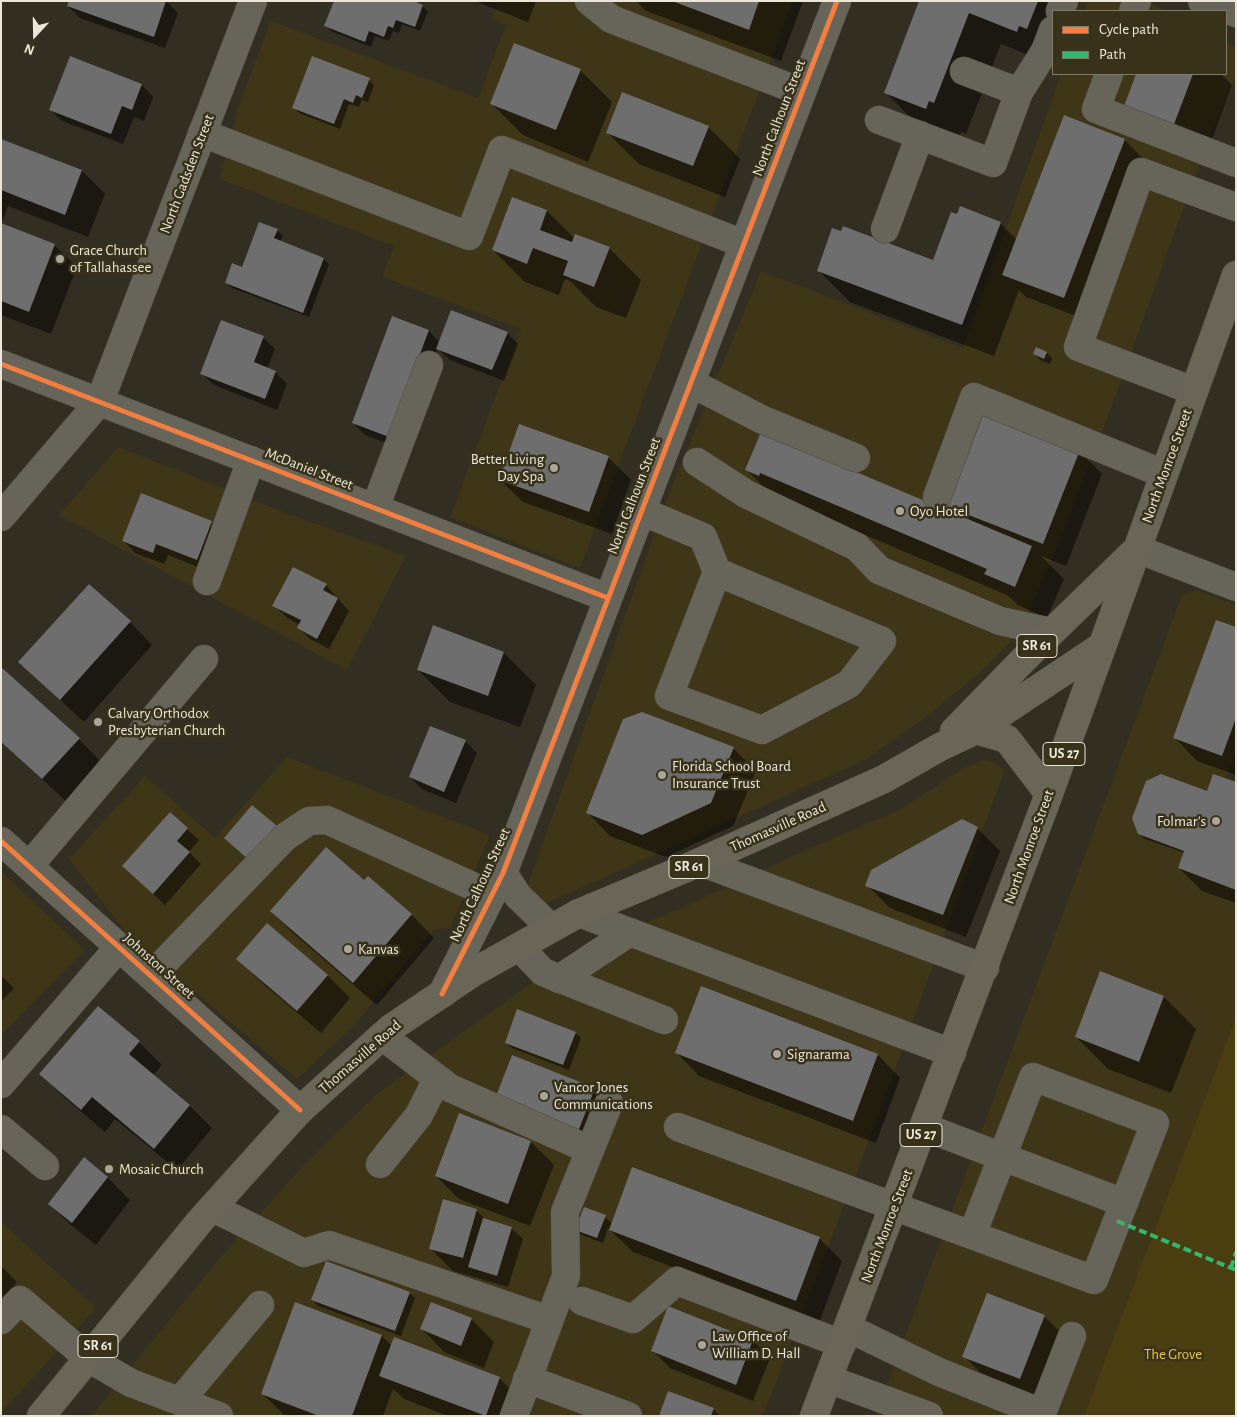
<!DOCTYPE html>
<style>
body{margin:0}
#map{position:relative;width:1237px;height:1417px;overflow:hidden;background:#322e21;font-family:"Alegreya Sans",sans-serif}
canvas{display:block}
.frame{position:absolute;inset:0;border:2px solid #ece7d9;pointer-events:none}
.legend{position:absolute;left:1052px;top:10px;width:175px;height:65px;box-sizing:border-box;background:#39321a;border:1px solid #817a66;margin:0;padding:6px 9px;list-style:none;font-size:15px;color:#ece7d9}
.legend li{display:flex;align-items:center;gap:10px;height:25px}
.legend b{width:25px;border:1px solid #817a66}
.north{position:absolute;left:10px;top:10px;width:50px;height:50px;-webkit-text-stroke:4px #39321a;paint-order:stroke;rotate:201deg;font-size:14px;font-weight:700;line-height:20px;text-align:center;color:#ece7d9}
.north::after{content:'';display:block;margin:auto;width:18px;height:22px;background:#ece7d9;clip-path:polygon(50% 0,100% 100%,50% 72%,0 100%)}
</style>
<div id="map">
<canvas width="1237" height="1417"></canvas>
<div class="frame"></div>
<ul class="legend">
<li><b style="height:6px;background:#f27e40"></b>Cycle path</li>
<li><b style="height:6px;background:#33b770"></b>Path</li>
</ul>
<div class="north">N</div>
</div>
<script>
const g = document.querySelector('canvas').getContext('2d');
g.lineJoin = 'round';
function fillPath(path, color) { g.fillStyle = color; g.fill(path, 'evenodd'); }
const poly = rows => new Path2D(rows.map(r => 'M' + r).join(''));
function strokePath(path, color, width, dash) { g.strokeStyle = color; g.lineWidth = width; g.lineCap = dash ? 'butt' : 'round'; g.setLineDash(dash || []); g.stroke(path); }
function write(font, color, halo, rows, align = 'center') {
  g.font = font + ' "Alegreya Sans",sans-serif'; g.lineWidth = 5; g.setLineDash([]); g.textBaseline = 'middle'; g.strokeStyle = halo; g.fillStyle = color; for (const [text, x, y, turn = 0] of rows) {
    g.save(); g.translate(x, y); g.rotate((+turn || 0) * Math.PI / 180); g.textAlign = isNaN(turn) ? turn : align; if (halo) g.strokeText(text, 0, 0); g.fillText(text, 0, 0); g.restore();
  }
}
const built = poly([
 [498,1,793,1,580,568,450,517,521,329,382,277,394,246,220,179,238,107,271,21,478,98,506,25,492,19],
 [1088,1,1144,1,1167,11,1084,11],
 [1226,42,1236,48,1236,75,1200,163,1111,408,1055,553,1019,633,979,673,921,721,865,760,545,904,529,894,528,885,534,867,670,491,761,271,963,348,1061,74,1226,74],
 [118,447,286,513,406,556,347,670,59,515],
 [1196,590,1236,605,1236,752,1226,777,1236,781,1236,1017,1084,1416,875,1416,1182,595],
 [287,757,490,835,450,928,434,929,353,1026,297,1079,128,935,69,859,145,776,215,838],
 [983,760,991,761,1000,766,1004,772,868,1143,763,1416,94,1416,93,1414,219,1259,304,1165,379,1092,530,984,603,940,684,907,804,851,901,809,962,769],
 [1,872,85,950,1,1035],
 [1,1222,96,1308,1,1413]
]);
const green = poly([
 [1236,1017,1236,1416,1084,1416,1121,1318]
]);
const shadow = poly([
 [70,1,166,1,178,13,165,48,80,18,68,6],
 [474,1,536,1,528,22],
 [636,1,803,1,781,61,646,11],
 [920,1,1053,1,1049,63,1001,44,966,134,961,132,958,140,917,124,885,92],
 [422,6,428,11,420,31,402,24,399,33,393,31,389,41,375,36,371,47,331,31,326,26],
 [70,58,142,85,153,97,144,121,134,117,123,144,62,121,50,109],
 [580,70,612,102,588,162,523,135,491,103],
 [1137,74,1221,74,1232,85,1205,158,1124,108],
 [369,80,374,85,368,102,362,100,359,107,349,104,340,129,299,113,294,107],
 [708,127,740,159,725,197,639,164,607,132],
 [1,140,82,171,105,194,88,237,8,206,1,224,54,245,77,267,51,334,1,315],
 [1125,140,1147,163,1087,320,1026,297,1019,290,994,356,850,302,818,270,934,262,958,216,1000,223,1017,240],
 [547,211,575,239,609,248,641,280,626,318,596,307,570,281,565,279,559,295,525,282,493,250],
 [277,230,283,236,280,242,324,259,329,264,309,317,232,288,226,283,243,269],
 [429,331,440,343,507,333,518,344,504,381,450,360,438,349,400,448,365,435,353,423],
 [263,337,275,349,267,369,275,372,287,384,277,410,214,385,202,374],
 [1047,353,1052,358,1050,364,1040,360,1034,354],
 [1079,451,1102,474,1066,566,1041,556,1064,579,1047,618,1018,605,1007,595,792,504,779,502,747,470,960,517,950,506],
 [608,457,631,480,612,534,523,502,500,480],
 [211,522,223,534,208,571,168,555,164,564,135,553,124,541],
 [326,585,349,611,329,649,310,639,299,628,300,625,286,617,274,605],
 [130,622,152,645,84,722,20,662],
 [1236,629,1236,775,1197,761,1175,738],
 [504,653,536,685,520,727,450,702,418,670],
 [79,739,101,762,66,801,1,742],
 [465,741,477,753,456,803,422,789,410,777],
 [733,748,756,771,733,826,666,857,610,836,588,813],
 [1236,784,1236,903,1202,891,1179,868,1185,853,1145,839,1139,833,1206,792],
 [977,828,1000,851,966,937,890,908,867,885],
 [187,829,199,840,189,852,201,864,165,905,124,866],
 [368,878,412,915,434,938,377,1005,294,934,271,911,364,882],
 [267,924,328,976,350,998,321,1033,261,982,238,959],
 [1,976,14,988,1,1002],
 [701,988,878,1055,900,1078,876,1143,699,1076,677,1053],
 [1164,997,1196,1029,1171,1093,1108,1069,1076,1037],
 [98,1007,139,1042,162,1065,153,1076,190,1106,212,1128,177,1170,115,1119,105,1132,64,1097,41,1074],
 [575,1033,581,1038,569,1070,512,1048,506,1042],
 [595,1089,600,1094,582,1141,494,1104],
 [460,1115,531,1142,554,1165,530,1226,459,1199,436,1176],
 [84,1159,108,1178,130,1200,96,1245,72,1226,49,1204],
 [476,1210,486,1220,511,1228,523,1239,508,1287,453,1271,431,1249],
 [605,1217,612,1224,819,1238,842,1261,819,1323,633,1252,608,1228,603,1243,582,1235,577,1230],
 [1,1266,17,1282,1,1302],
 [409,1293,415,1298,401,1336,318,1306,312,1300],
 [1044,1316,1076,1348,1052,1410,996,1388,964,1356],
 [471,1319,494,1342,484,1368,444,1352,422,1329],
 [382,1336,392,1346,395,1339,500,1379,523,1401,517,1416,448,1416,404,1399,393,1389,383,1416,285,1416,262,1393],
 [753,1341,770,1358,753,1401,670,1368,652,1350],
 [713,1409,720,1416,660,1416]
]);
const building = poly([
 [69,1,166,1,154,37,67,6],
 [334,1,414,1,423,5,415,27,396,20,393,28,388,26,384,37,369,31,365,42,324,26],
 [672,1,759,1,749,30],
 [919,1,1038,1,1027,29,1019,26,1017,32,969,13,934,103,929,101,926,109,884,93],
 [514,43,581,69,556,130,490,104],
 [70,56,142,84,132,110,122,106,111,134,49,110],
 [312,56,370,78,362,98,356,95,353,103,344,99,334,124,292,108],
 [1136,74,1193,74,1173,127,1123,109],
 [622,92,709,126,693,166,606,133],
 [1064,115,1125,139,1064,298,1002,275],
 [1,139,82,170,65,215,1,190],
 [512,197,547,210,540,230,572,242,575,234,610,247,594,287,563,275,568,261,533,248,527,264,492,250],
 [960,206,1001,222,962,325,817,271,832,228,841,231,843,226,933,260,951,212,957,214],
 [259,222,278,229,274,238,324,258,303,313,225,283,232,263,242,267],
 [1,223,55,244,29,312,1,301],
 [451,310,508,332,492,370,436,349],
 [392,316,429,330,389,437,352,423],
 [221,320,264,336,254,362,276,371,265,399,200,374],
 [1036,347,1047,352,1044,359,1033,354],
 [983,415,1080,450,1043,544,948,507],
 [519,424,609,456,589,512,499,480],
 [761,432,1032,546,1015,587,984,574,987,569,760,473,759,476,745,470],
 [141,493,212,521,197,560,156,544,153,553,122,541],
 [293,567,327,584,323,590,338,598,317,639,297,628,301,620,272,606],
 [89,584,131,621,60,700,18,662],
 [1216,620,1236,627,1236,718,1222,756,1173,738],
 [433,625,504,652,488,696,417,670],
 [1,667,80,738,42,779,1,742],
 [642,712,734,747,711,803,642,835,586,813,623,719],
 [430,726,466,740,444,792,409,777],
 [1161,774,1207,791,1213,774,1236,782,1236,890,1178,868,1184,851,1138,834,1132,818,1146,781],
 [252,805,277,826,249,860,224,838],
 [170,812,188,828,177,841,190,852,153,894,122,866],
 [962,819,978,827,943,915,865,886,871,870],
 [326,847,364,880,368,876,412,914,353,983,270,911],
 [267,923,328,975,297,1011,236,959],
 [1100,971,1164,996,1139,1062,1075,1037],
 [701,986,878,1054,853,1121,675,1053],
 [98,1006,140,1041,129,1054,190,1105,154,1149,92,1097,81,1110,39,1074],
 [517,1009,576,1032,563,1065,505,1043],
 [512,1055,595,1088,576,1137,493,1104],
 [459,1113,531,1141,508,1204,435,1176],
 [84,1157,108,1177,72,1223,48,1204],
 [632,1167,820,1237,796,1301,609,1230],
 [443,1199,477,1209,463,1258,429,1249],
 [584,1207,606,1215,597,1238,575,1230],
 [483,1218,512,1227,497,1276,468,1267],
 [326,1261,410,1292,395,1331,311,1300],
 [987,1293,1045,1315,1020,1379,962,1357],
 [295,1302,382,1335,352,1416,319,1416,261,1394],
 [431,1302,472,1318,461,1346,420,1329],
 [668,1306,753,1340,736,1385,651,1351],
 [394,1337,500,1377,486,1416,379,1376],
 [668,1391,714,1408,711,1416,659,1416]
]);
const minor = poly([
 [589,1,611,19,802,92],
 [1202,1,1236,13],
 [1060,11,1064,1],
 [1133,11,1137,1],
 [964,71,1019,92],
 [1109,74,1096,109,1236,163],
 [879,120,993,163,1019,92,1045,51,1053,30],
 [202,133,469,236,502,150,744,244],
 [885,229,920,135],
 [1,364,608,598],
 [691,383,763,420,856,458],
 [1194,391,1078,347,1141,172,1236,207],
 [697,462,746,494,857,547,879,570,1000,621,1051,632],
 [937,497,974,397,1164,474],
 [375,508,429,365],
 [641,511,703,537,717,572,669,696,762,730,849,684,882,641,717,572],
 [1,517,100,401,253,1],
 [1137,549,1236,587],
 [207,581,251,460],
 [1,841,300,1110],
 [700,862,985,968],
 [29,866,204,659],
 [503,873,518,896,551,928],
 [579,913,952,1053],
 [519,947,543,972,664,1020],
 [151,976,285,837,309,821,327,820,492,895],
 [559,979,630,932],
 [442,994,503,873,837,1],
 [382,1036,450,1088,590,1150],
 [1,1084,119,947],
 [678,1127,1094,1280,1155,1123,1033,1077,972,1235],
 [924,1127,1124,1203],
 [1,1129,45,1166],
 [380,1164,419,1115,437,1079],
 [213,1208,304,1253,329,1245,549,1320],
 [582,1301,633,1319,677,1281,842,1344],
 [1,1320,20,1300,88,1358,131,1383,219,1416],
 [848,1328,939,1372,1042,1413],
 [527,1379,628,1416],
 [828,1379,929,1416],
 [180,1401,260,1305],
 [514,1416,566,1276,565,1212,609,1103],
 [1041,1416,1072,1336]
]);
const major = poly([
 [976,730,1007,739,1049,794],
 [954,731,1030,653,1133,553],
 [41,1416,200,1221,300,1110,391,1028,474,972,579,913,684,869,884,779,940,747,976,730,1102,646],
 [814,1416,1049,794,1236,275]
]);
const quiet = poly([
 [1117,1221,1236,1270],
 [1231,1268,1236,1252]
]);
const cycleway = poly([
 [1,364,608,598],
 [1,841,300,1110],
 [442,994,503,873,837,1]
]);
const markers = [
 [60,259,5,"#aba699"],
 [554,468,5,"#aba699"],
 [900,511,5,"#aba699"],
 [98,722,5,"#aba699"],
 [662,775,5,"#aba699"],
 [1216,821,5,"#aba699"],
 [348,949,5,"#aba699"],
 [777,1054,5,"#aba699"],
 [544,1096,5,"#aba699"],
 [109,1169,5,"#aba699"],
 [702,1345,5,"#aba699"]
];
const shields = [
 [1037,646,40],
 [1064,754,42],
 [689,867,40],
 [921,1135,42],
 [98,1346,40]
];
const shieldNames = [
 ["SR 61",1037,646],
 ["US 27",1064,754],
 ["SR 61",689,867],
 ["US 27",921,1135],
 ["SR 61",98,1346]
];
const streetNames = [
 ["North Calhoun Street",779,118,-69],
 ["North Gadsden Street",187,174,-69],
 ["North Monroe Street",1167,466,-70],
 ["McDaniel Street",309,469,21],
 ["North Calhoun Street",634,496,-69],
 ["Thomasville Road",778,827,-24],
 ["North Monroe Street",1029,847,-70],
 ["North Calhoun Street",480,885,-65],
 ["Johnston Street",159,966,42],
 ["Thomasville Road",360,1057,-41],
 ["North Monroe Street",887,1226,-69]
];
const poiNames = [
 ["Grace Church",70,250],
 ["of Tallahassee",70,267],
 ["Better Living",544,459,"right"],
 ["Day Spa",544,476,"right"],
 ["Oyo Hotel",910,511],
 ["Calvary Orthodox",108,713],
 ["Presbyterian Church",108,730],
 ["Florida School Board",672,766],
 ["Insurance Trust",672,783],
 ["Folmar's",1206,821,"right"],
 ["Kanvas",358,949],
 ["Signarama",787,1054],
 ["Vancor Jones",554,1087],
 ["Communications",554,1104],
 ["Mosaic Church",119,1169],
 ["Law Office of",712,1336],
 ["William D. Hall",712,1353]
];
const parkNames = [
 ["The Grove",1173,1354]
];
fillPath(built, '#3f3618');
fillPath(green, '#4a3e10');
fillPath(shadow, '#0007');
fillPath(building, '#6d6e6d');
strokePath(minor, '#4f4c41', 29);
strokePath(major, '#4f4c41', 29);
strokePath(minor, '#676459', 28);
strokePath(major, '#696557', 28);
strokePath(quiet, '#33b770', 4, [8, 4]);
strokePath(cycleway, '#f27e40', 5);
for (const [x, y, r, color] of markers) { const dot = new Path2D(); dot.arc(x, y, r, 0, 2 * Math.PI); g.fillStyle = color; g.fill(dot); strokePath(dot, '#39321a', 2); }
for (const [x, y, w] of shields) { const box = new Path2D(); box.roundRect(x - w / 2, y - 11.5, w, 23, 4); g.fillStyle = '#39321a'; g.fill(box); strokePath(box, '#ece7d9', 1); }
write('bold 14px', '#ece7d9', null, shieldNames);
write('15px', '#ece7d9', '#39321a', streetNames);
write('15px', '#ece7d9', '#39321a', poiNames, 'left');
write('15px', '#e9c440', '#39321a', parkNames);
</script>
